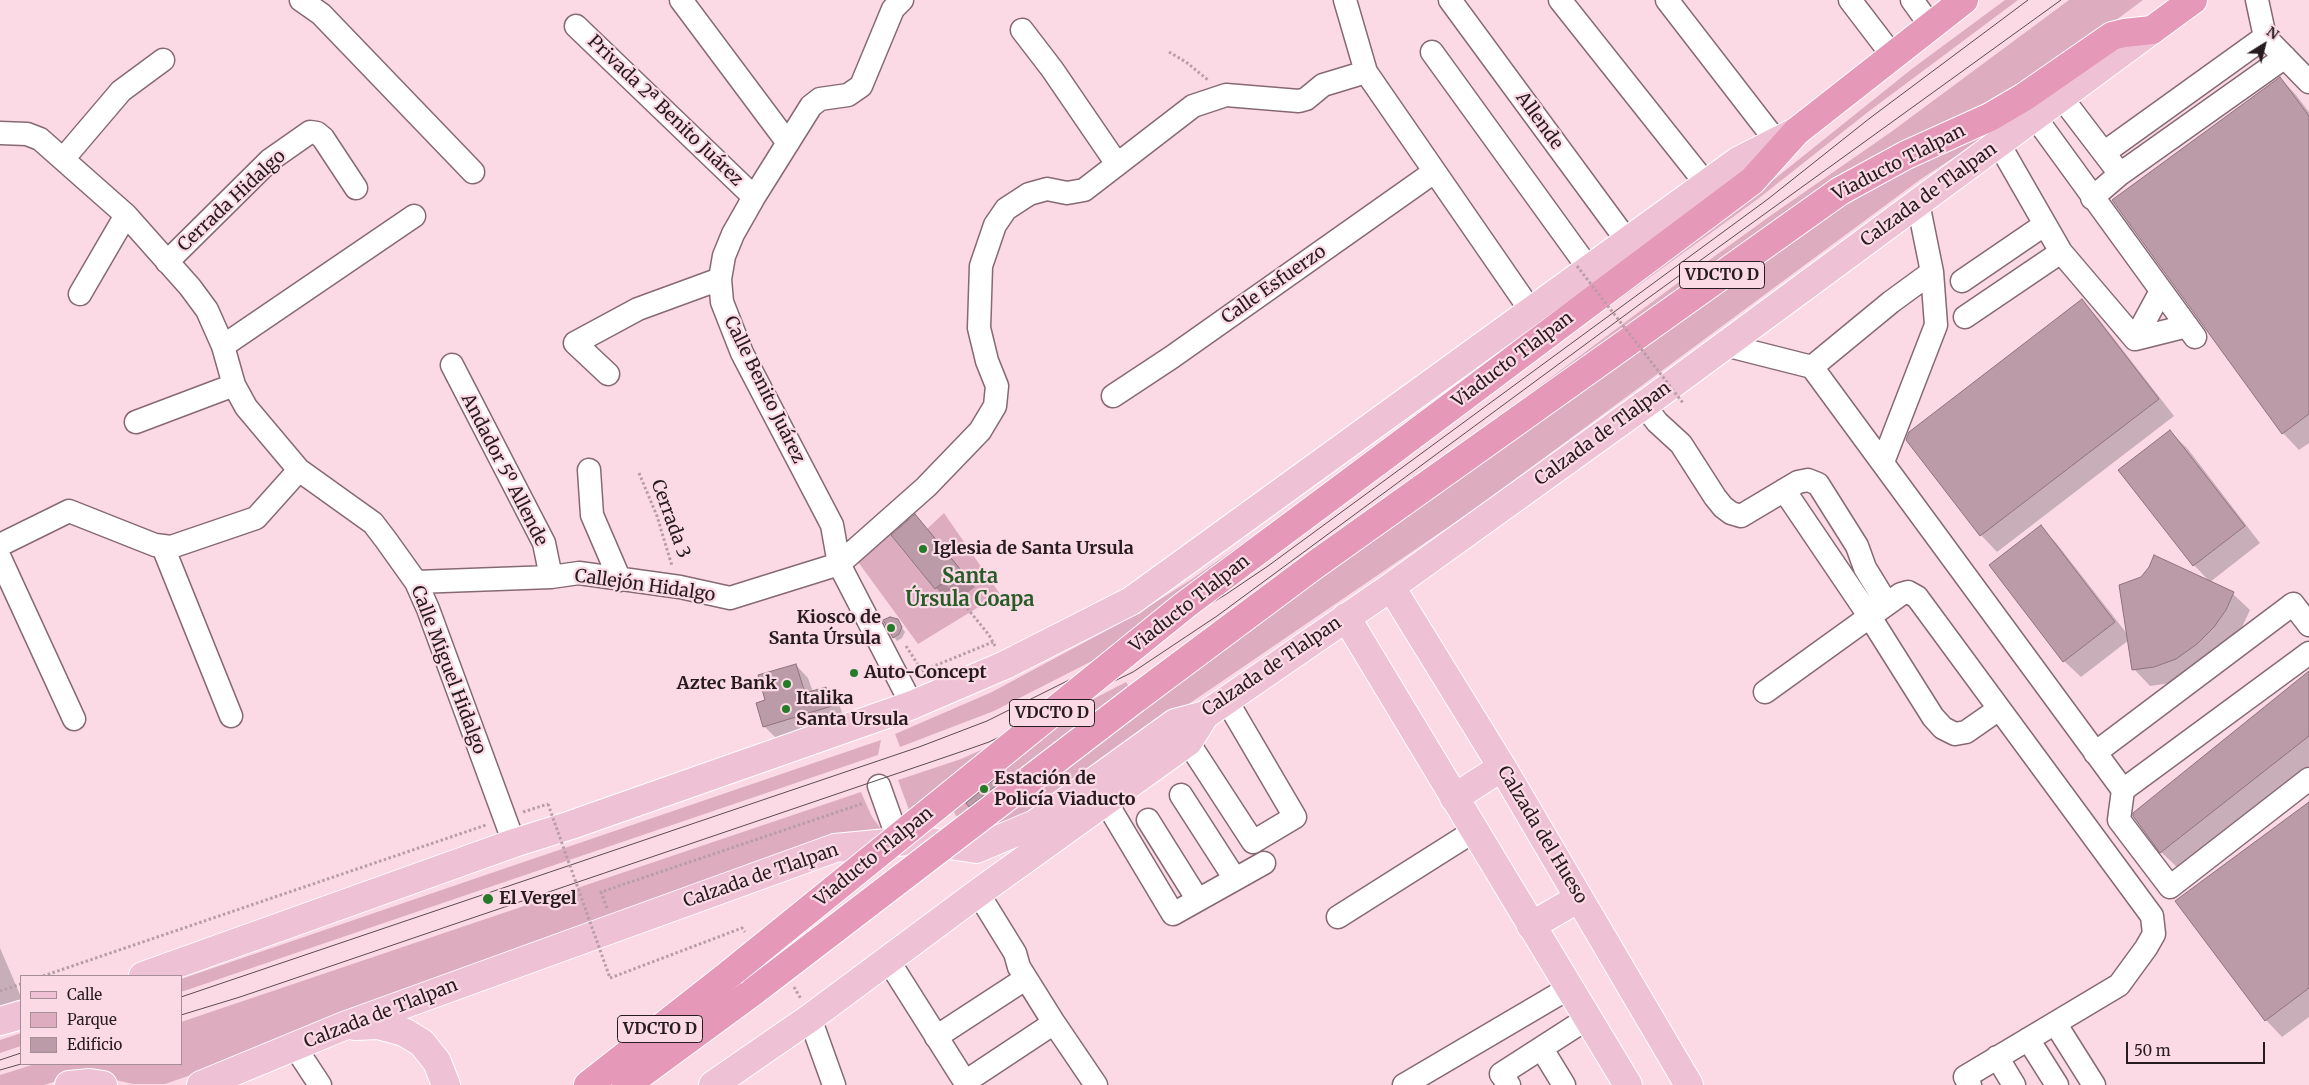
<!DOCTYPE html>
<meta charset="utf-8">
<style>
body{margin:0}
#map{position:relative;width:2309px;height:1085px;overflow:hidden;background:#fbdae6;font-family:Merriweather,serif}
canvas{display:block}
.legend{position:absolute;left:20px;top:975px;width:162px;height:90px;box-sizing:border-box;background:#fbdae6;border:1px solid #a68e96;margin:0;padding:6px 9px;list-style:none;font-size:15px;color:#261b1f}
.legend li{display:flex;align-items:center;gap:10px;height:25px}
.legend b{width:25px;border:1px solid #a68e96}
.north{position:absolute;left:2239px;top:20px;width:50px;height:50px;-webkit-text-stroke:4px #fbdae6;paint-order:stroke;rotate:36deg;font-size:14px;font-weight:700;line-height:20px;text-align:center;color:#261b1f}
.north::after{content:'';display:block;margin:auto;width:18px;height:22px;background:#261b1f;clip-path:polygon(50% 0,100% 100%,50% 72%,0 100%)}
.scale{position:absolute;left:2126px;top:1042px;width:139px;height:22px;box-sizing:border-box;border:2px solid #261b1f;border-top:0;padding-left:6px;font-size:15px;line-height:18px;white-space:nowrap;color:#261b1f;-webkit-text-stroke:4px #fbdae6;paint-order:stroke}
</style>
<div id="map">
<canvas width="2309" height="1085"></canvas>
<ul class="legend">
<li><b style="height:6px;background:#efc1d4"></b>Calle</li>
<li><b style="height:14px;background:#ddadbf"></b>Parque</li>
<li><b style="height:14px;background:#ba9ba7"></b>Edificio</li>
</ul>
<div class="north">N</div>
<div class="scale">50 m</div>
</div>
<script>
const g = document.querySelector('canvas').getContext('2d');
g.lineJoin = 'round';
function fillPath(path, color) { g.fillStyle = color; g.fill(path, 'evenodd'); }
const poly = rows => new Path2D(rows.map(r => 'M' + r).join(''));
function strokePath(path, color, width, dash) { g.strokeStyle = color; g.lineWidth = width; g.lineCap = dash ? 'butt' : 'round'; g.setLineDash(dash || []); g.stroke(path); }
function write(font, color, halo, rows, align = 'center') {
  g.font = font + ' Merriweather,serif'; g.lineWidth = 4.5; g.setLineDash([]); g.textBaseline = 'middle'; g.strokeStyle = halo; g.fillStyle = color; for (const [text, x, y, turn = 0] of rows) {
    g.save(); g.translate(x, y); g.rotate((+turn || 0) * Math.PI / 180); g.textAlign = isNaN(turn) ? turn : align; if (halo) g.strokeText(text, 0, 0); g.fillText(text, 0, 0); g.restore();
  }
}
const green = poly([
 [2005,0,2018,0,1868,112,1759,198,1584,325,1767,185,1913,68],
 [2069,0,2143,0,2096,35,1391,497,1675,285,1770,216,1891,132],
 [2037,103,1921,179,1479,506,1023,817,968,836,948,802,913,821,898,780,961,759,1080,706,1126,682,1143,707,1838,204],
 [1320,489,1147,633,994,711,900,747,895,734,992,692,1137,614,1192,579],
 [944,513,1000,594,918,644,853,555,886,529,935,589,927,529],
 [881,740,878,755,181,992,181,979],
 [861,792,872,817,885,834,165,1084,133,1084,98,1076,67,1078,44,1085,0,1085,0,1075,35,1064,181,1064,181,1022],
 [21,1033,21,1046,0,1053,0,1040]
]);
const shadow = poly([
 [2280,78,2296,95,2309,112,2309,443,2299,450,2283,433,2113,200],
 [2082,301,2098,318,2174,416,1997,552,1981,535],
 [2170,432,2187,448,2260,543,2210,582,2194,565],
 [915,516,931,533,975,587,952,605,936,588],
 [2041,527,2057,544,2128,635,2233,594,2250,610,2242,627,2230,643,2171,683,2150,686,2134,669,2129,640,2081,677,2064,661],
 [897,621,905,632,902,638,897,641,894,637],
 [796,665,808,678,813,692,826,688,838,700,844,719,777,739,764,726,767,701],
 [2309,673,2309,766,2178,868,2161,852],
 [997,779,1010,791,982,818,970,806],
 [2309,803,2309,1017,2282,1037,2266,1020],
 [0,948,21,997,21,999,0,1006]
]);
const building = poly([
 [2280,77,2309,116,2309,414,2282,434,2112,200,2280,77],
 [2082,299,2159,399,1980,536,1906,440,1909,432,2082,299],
 [2170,430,2245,526,2193,566,2118,470,2170,430],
 [915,514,960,569,935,589,891,535,915,514],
 [2041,525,2115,622,2063,662,1989,565,2041,525],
 [2154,555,2234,592,2226,610,2214,627,2197,644,2176,659,2154,667,2132,670,2119,585,2141,577,2149,567,2154,555],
 [890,617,898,619,902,627,899,634,893,638,883,620,890,617],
 [796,664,805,693,826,687,832,706,763,727,756,703,765,700,758,675,796,664],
 [2309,671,2309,736,2160,853,2133,816,2133,813,2309,671],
 [997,777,1001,782,969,807,966,803,997,777],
 [2309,802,2309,988,2265,1021,2175,901,2309,802]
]);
const path = poly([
 [1169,52,1186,62,1208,80],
 [639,473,657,516,672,566],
 [945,581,989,635,995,646],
 [906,646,922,671],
 [917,673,993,642],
 [523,812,548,804],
 [607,908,601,892,864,803],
 [43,976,486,825],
 [610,978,742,928,745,932],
 [794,987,801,999],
 [0,991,21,984]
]);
const minor = poly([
 [301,0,321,14,473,172],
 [681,0,788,143],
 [902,0,893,9,861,86,848,95,820,99,811,106,754,197,733,234,724,256,720,279,722,302,742,353,832,525,839,564,912,705],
 [1345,0,1366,72,1531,311],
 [1450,0,1628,242],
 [1560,0,1707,185],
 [1667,0,1776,141],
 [1850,0,1892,55],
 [1912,0,1930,25],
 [2257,0,2265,37,2309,82],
 [576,26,754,197],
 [1022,30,1052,69,1117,164],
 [1432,52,1589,269],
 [2062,98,2120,174,2092,198],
 [2035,117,2195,337],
 [0,133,27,134,40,139,126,215,190,287,207,310,223,346,234,385,246,407,299,470,373,523,386,540,416,582,428,609,514,843],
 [1999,144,2061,252,2135,339,2187,326],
 [2105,152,2265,37],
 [64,158,121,91,163,60],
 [2120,174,2285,57],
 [1918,203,1932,272],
 [167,262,270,160,310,132,317,133,323,138,356,188],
 [1962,281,2044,225],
 [80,294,126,215],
 [1965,317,2061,252],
 [2135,339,2161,291],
 [1725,345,1812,367,2123,790,2119,820,2170,887,2309,779],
 [223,346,414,216],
 [452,365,544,543,551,577],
 [1812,367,1891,302,1932,272,1936,325,1883,462],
 [608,374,575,343,638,309,720,279],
 [1113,396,1172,357,1434,172],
 [1644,405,1657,422,1681,444,1715,497,1723,507,1731,513,1741,516,1798,482,1808,480,1818,484,1857,546,1865,568,1887,604],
 [136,422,234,385],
 [589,470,592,515,620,580],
 [1784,490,1870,617,1933,717,1943,728,1955,734,1966,732,1999,709],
 [0,545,69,511,155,545,171,547,256,518,299,470],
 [163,547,231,716],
 [0,558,74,719],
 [416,582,551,577,579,573,680,587,730,598,839,564,926,487,980,431,995,406,997,386,987,361,979,328,981,266,995,225,1006,209,1029,194,1047,189,1067,193,1084,190,1193,106,1226,95,1299,101,1306,99,1323,85,1366,72],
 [1765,692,1901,594,1908,592,1917,597,2152,916,2154,934,2146,948,2119,985,1965,1077,1970,1085],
 [1188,742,1253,842,1295,817,1227,701],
 [2095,753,2293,604,2309,625],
 [879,786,899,842],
 [2123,790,2309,653],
 [1181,795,1235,879],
 [1106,802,1173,914,1264,863],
 [1148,820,1198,900],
 [1338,917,1474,831],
 [888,960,967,1085],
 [810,1018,834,1085],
 [1054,1023,1096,1085],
 [2055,1023,2094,1085],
 [936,1037,1025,979],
 [2028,1039,2057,1085],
 [295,1047,320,1085],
 [1542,1049,1564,1085],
 [1997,1057,2014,1085],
 [965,1082,1054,1023,1019,967,1015,953,978,893],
 [1404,1085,1569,988],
 [1509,1085,1501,1074,1588,1018]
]);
const major = poly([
 [1391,587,1502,767,1689,1085],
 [1346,617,1628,1085],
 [1454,798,1502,767],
 [1531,926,1579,898],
 [143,976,514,843,571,825,912,705,1005,665,1131,601,1738,161,1797,131],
 [0,1021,21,1015],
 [355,1026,378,1025,404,1032,422,1043,437,1062,446,1085],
 [69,1085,90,1083,103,1085],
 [201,1085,344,1026,835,848,918,840,976,849,1035,824,1175,723,1205,715,1391,587,1655,397,2152,30],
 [713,1085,810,1018,978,893,1188,742,1205,715]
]);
const highway = poly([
 [1377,462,1752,181,1797,131,1964,0],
 [1135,699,1316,564,1840,191,1906,155,1990,117,2024,97,2112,36,2124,33,2152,30,2193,0],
 [588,1085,732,972],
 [626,1085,754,991]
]);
const tram = poly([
 [181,997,919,747,987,721,1151,639,1225,595,1268,566,1768,199,1870,118,2028,0],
 [181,1015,240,997,969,749,989,742,1133,672,1217,616,1651,296,2061,0],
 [0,1060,21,1053],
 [0,1070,21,1064]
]);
const pathBridge = poly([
 [1577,266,1683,403],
 [548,804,610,978]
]);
const highwayBridge = poly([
 [732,972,1185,605,1377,462],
 [754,991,1135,699]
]);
const markers = [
 [923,549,5,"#257b28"],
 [891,628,5,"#257b28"],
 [854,673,5,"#257b28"],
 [787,684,5,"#257b28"],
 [786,709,5,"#257b28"],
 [984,789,5,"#257b28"],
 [488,899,6,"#257b28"]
];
const shields = [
 [1722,275,85],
 [1052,713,85],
 [660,1029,85]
];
const shieldNames = [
 ["VDCTO D",1722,275],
 ["VDCTO D",1052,713],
 ["VDCTO D",660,1029]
];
const streetNames = [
 ["Privada 2ª Benito Juárez",665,111,44],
 ["Allende",1539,121,54],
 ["Viaducto Tlalpan",1899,163,-27],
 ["Calzada de Tlalpan",1929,195,-36],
 ["Cerrada Hidalgo",232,201,-43],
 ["Calle Esfuerzo",1274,285,-35],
 ["Viaducto Tlalpan",1513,360,-37],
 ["Calle Benito Juárez",764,390,64],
 ["Calzada de Tlalpan",1603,434,-36],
 ["Andador 5º Allende",504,470,63],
 ["Cerrada 3",670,519,70],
 ["Callejón Hidalgo",645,586,8],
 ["Viaducto Tlalpan",1190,604,-38],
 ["Calzada de Tlalpan",1272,667,-34],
 ["Calle Miguel Hidalgo",448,670,69],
 ["Calzada del Hueso",1542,835,59],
 ["Viaducto Tlalpan",874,857,-39],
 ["Calzada de Tlalpan",761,876,-19],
 ["Calzada de Tlalpan",381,1014,-21]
];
const poiNames = [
 ["Iglesia de Santa Ursula",933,549],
 ["Kiosco de",881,618,"right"],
 ["Santa Úrsula",881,639,"right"],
 ["Auto-Concept",864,673],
 ["Aztec Bank",777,684,"right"],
 ["Italika",796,699],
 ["Santa Ursula",796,720],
 ["Estación de",994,779],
 ["Policía Viaducto",994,800],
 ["El Vergel",499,899]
];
const quarterNames = [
 ["Santa",970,577],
 ["Úrsula Coapa",970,600]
];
fillPath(green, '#ddadbf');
fillPath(shadow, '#0003');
fillPath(building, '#ba9ba7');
strokePath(building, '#8f727d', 1);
strokePath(minor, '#866974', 25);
strokePath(major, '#fff', 30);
strokePath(highway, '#fff', 30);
strokePath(path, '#b79da6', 3, [2.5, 2.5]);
strokePath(minor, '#fff', 22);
strokePath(major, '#efc1d4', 28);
strokePath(highway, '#e598b8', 28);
strokePath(tram, '#5c4b51', 1);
strokePath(highwayBridge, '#fff', 30, []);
strokePath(pathBridge, '#b79da6', 3, [2.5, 2.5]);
strokePath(highwayBridge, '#e598b8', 28);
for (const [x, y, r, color] of markers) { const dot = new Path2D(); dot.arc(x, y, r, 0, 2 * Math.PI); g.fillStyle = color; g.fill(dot); strokePath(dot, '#fbdae6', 2); }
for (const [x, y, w] of shields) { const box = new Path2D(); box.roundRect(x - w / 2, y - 13.5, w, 27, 4); g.fillStyle = '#fbdae6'; g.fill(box); strokePath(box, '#261b1f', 1); }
write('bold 16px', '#261b1f', null, shieldNames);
write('18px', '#261b1f', '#fbdae6', streetNames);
write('bold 18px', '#261b1f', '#fbdae6', poiNames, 'left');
write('bold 20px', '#275b27', '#fbdae6', quarterNames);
</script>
